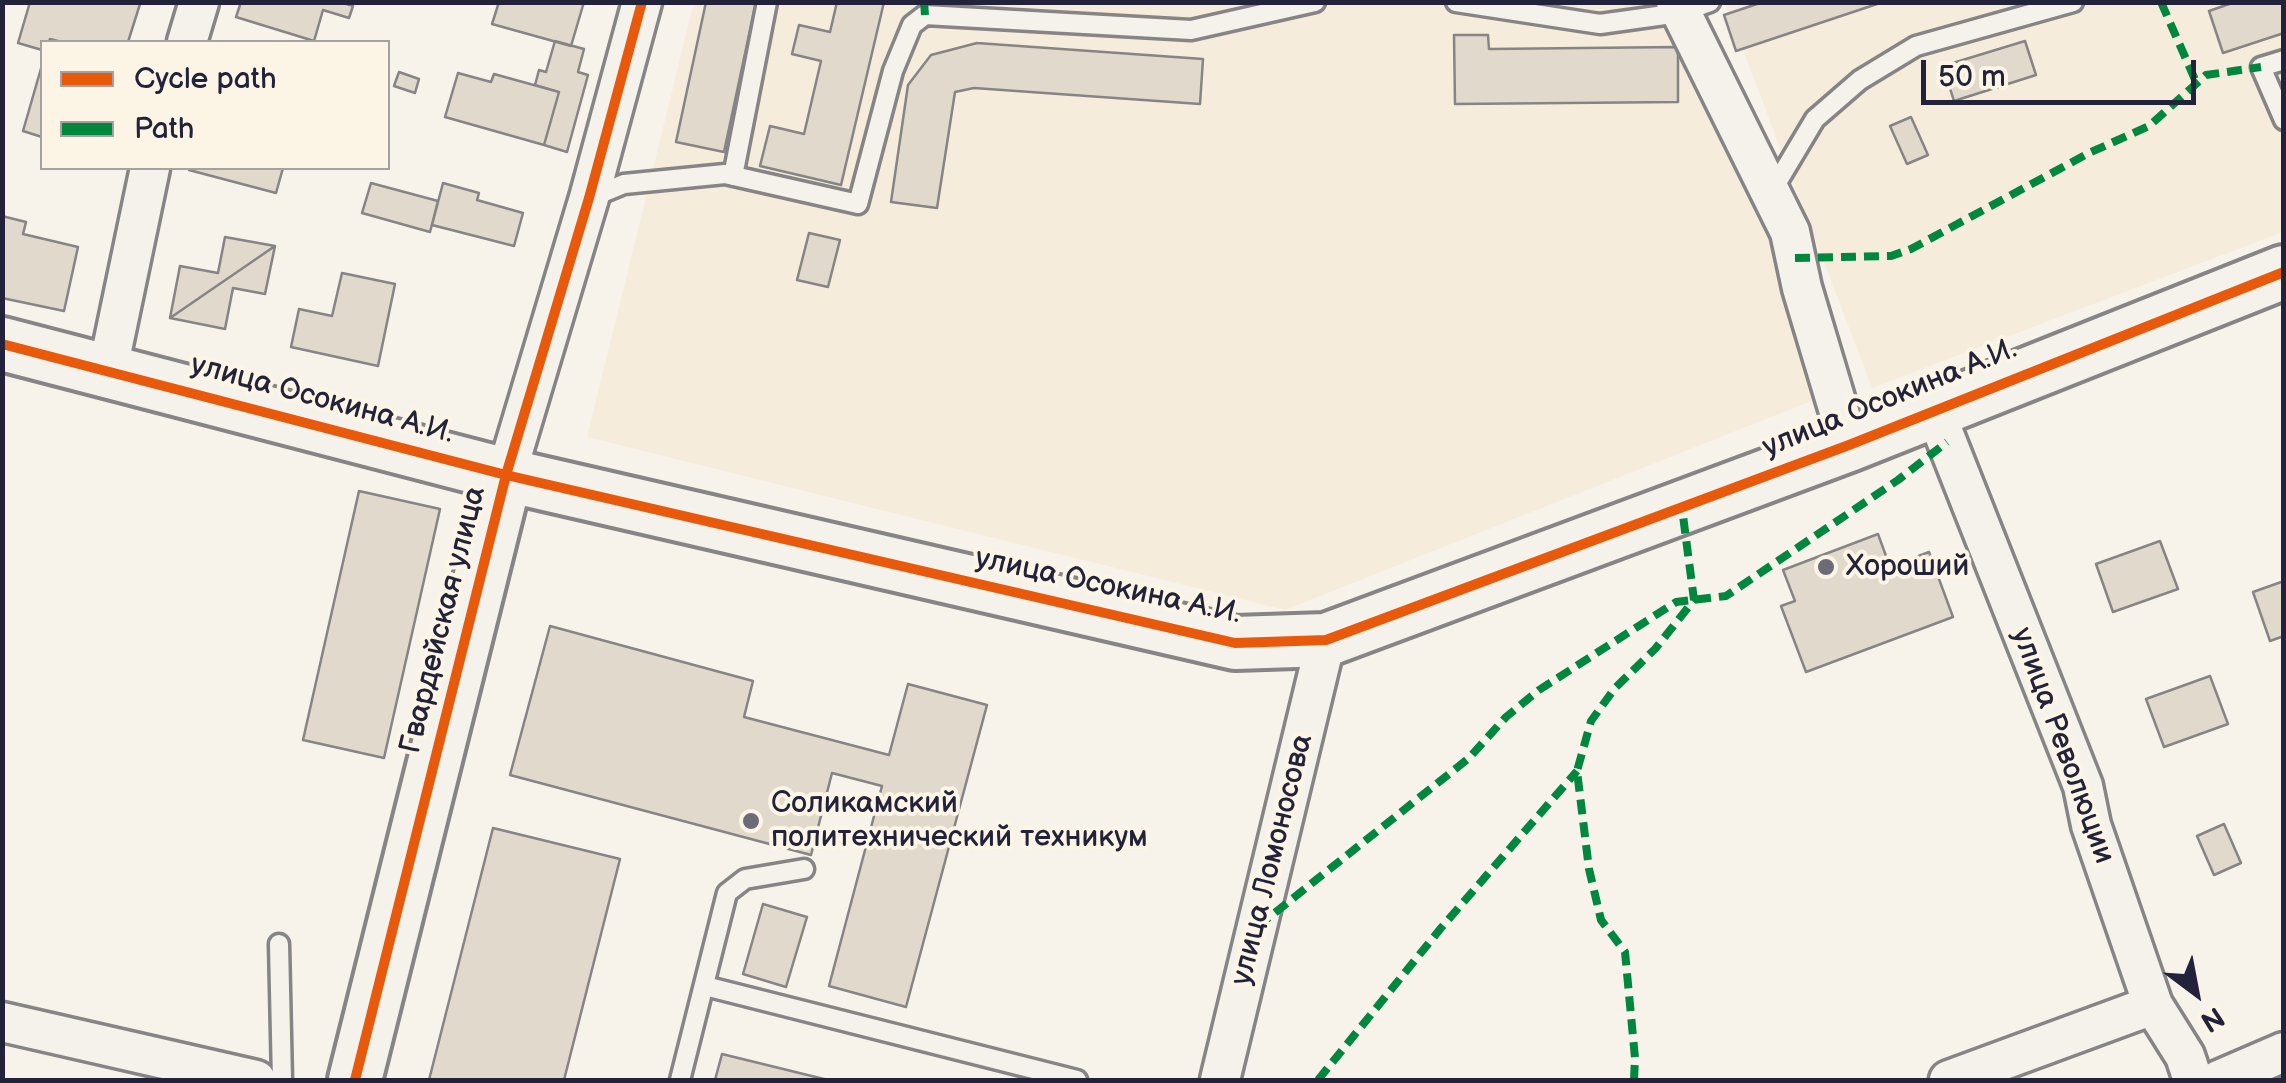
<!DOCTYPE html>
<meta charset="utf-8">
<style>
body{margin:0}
#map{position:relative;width:2286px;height:1083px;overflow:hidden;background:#f7f3ea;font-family:"Balsamiq Sans",sans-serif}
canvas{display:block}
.frame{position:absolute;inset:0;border:5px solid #22223b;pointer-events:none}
.legend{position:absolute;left:40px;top:40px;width:350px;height:130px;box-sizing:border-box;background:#fcf5e5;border:2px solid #a5a1a1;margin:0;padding:12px 18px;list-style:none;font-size:30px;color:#22223b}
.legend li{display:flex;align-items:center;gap:20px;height:50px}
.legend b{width:50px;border:2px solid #a5a1a1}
.north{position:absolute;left:2146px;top:943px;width:100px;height:100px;-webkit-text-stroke:8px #fcf5e5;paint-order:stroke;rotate:148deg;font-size:28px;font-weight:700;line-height:40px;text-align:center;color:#22223b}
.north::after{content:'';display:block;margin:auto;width:35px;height:45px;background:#22223b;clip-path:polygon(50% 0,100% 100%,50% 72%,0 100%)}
.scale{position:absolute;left:1921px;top:60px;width:275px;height:45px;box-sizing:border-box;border:5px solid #22223b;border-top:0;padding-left:12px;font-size:30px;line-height:35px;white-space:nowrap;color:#22223b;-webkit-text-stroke:8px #fcf5e5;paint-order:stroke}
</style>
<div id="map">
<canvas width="2286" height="1083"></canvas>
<div class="frame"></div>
<ul class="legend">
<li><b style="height:12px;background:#e8590c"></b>Cycle path</li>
<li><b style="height:12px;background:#00873e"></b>Path</li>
</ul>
<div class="north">N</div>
<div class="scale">50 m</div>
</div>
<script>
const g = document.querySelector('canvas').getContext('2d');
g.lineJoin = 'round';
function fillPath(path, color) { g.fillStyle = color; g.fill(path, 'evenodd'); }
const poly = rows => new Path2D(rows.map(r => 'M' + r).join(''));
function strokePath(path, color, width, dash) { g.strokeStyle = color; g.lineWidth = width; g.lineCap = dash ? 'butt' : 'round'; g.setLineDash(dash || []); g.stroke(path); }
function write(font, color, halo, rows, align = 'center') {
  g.font = font + ' "Balsamiq Sans",sans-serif'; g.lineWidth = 8; g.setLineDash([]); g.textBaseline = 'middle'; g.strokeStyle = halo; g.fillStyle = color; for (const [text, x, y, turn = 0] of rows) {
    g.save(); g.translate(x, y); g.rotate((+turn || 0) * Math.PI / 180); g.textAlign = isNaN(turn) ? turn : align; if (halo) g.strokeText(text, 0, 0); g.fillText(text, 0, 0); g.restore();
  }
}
const built = poly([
 [694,2,1703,3,1844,388,1285,610,587,437],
 [1725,3,2283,3,2283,232,1872,388]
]);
const building = poly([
 [30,2,136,2,140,4,128,42,62,42,50,39,49,42,42,42,42,50,18,43,30,2],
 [241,2,340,2,353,6,349,18,323,10,314,41,236,17,241,2],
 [499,2,584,2,571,46,492,24,499,2],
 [706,2,756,2,724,152,676,142,706,2],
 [837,2,884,2,841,185,760,166,770,126,804,134,821,61,792,54,799,25,830,32,837,2],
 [1763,2,1883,2,1736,51,1724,15,1763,2],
 [2235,2,2284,2,2284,33,2223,53,2209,11,2235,2],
 [1454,35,1488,35,1489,49,1678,47,1678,102,1455,104,1454,35],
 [555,41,584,49,578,72,588,75,567,152,544,145,559,92,535,85,539,70,546,72,555,41],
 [2025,41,2036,75,1954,101,1943,66,2025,41],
 [977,43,1203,59,1200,104,974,88,955,92,937,208,891,202,908,85,931,55,977,43],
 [42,65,42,137,23,131,42,65],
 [399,72,419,79,415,93,394,86,399,72],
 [458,73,491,82,494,74,559,92,544,145,445,117,458,73],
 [1911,117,1928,155,1907,164,1890,126,1911,117],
 [190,168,283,168,276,193,189,170,190,168],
 [371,183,438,201,430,232,362,213,371,183],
 [443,183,479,193,477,200,523,213,514,246,432,225,443,183],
 [2,216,26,222,23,234,78,247,64,311,2,298,2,216],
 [809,233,840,240,828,287,797,280,809,233],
 [225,237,275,246,170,318,180,266,218,273,225,237],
 [275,246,265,294,233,288,225,329,170,318,275,246],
 [342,273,395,284,378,366,291,347,299,309,332,316,342,273],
 [359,491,440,509,384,758,303,740,359,491],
 [1878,534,1890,567,1929,552,1953,617,1806,672,1781,606,1795,601,1783,570,1878,534],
 [2160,541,2178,589,2113,612,2096,564,2160,541],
 [2284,581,2284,636,2270,641,2253,592,2284,581],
 [550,626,753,681,744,717,889,755,908,684,987,705,906,1007,829,986,882,786,832,773,811,855,510,775,550,626],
 [2210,676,2228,724,2164,747,2146,699,2210,676],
 [2224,824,2241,863,2214,875,2197,836,2224,824],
 [493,828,620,859,564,1080,429,1080,493,828],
 [763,904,807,917,786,987,743,974,763,904],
 [722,1054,828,1080,715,1080,722,1054]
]);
const lane = poly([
 [1456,2,1600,24,1679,13,1710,2],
 [2284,60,2261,67,2284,120],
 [733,176,767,2],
 [1772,191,1815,119,1860,80,1916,46,2073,2],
 [590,198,624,184,725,174,858,204,893,71,912,25,925,15,1191,30,1315,2],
 [279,944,282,1080],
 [705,986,1077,1080],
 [680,1080,727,893,745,879,804,869]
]);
const street = poly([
 [1676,2,1790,232,1802,288,1849,445],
 [187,42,199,2],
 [108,369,150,168],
 [1934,409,2083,786,2091,825,2153,1005,2185,1056,2193,1080],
 [506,475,589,198,642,2],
 [2,1022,256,1080],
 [1220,1080,1326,640],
 [1949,1080,2153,1005],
 [2219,1080,2284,1052]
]);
const secondary = poly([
 [2,344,506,475,1235,643,1326,640,1849,445,2284,272],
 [355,1080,506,475]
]);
const quiet = poly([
 [924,2,925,15],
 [2161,2,2196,82],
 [1795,258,1891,256,1911,249,2089,153,2149,126,2206,75,2261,67],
 [1257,927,1469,758,1506,717,1539,690,1676,602,1726,596,1898,480,1947,442],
 [1318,1080,1441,928,1577,771],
 [1634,1080,1635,1058,1625,952,1601,920,1589,869,1577,771,1591,721,1615,688,1655,649,1694,600,1682,508]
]);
const cycleway = poly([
 [2,344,506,475,1235,643,1326,640,1849,445,2284,272],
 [355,1080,506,475,589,198,642,2]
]);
const markers = [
 [1826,567,10,"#6d6b78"],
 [751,821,10,"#6d6b78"]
];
const streetNames = [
 ["улица Осокина А.И.",1890,399,-22],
 ["улица Осокина А.И.",322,400,15],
 ["улица Осокина А.И.",1108,587,12],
 ["Гвардейская улица",444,620,-76],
 ["улица Революции",2062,746,70],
 ["улица Ломоносова",1273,860,-76]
];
const poiNames = [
 ["Хороший",1846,567],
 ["Соликамский",771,804],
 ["политехнический техникум",771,838]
];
fillPath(built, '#f6ecdb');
fillPath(building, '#e1d9cc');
strokePath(building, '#868485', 2.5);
strokePath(lane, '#868485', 25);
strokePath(street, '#868485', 45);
strokePath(secondary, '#868485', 60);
strokePath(lane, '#f5f2ec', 18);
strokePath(street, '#f5f2ec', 38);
strokePath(secondary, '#f5f2ec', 52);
strokePath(quiet, '#00873e', 8, [15, 8]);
strokePath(cycleway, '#e8590c', 10);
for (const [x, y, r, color] of markers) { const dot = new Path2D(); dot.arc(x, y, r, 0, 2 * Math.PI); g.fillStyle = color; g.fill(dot); strokePath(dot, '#fcf5e5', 4); }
write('30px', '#22223b', '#fcf5e5', streetNames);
write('30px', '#22223b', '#fcf5e5', poiNames, 'left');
</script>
